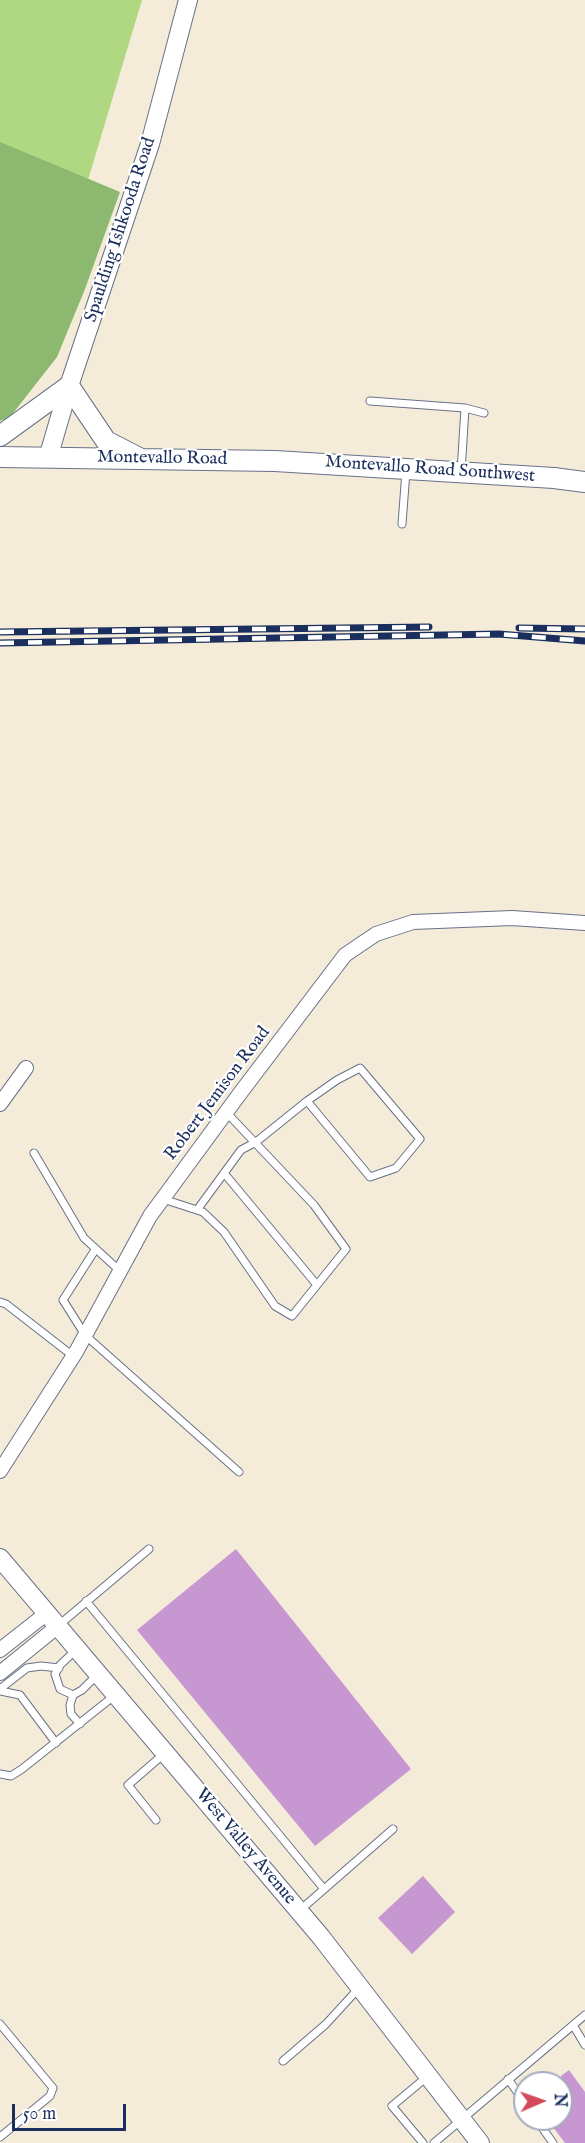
<!DOCTYPE html>
<style>
body{margin:0}
#map{position:relative;width:585px;height:2143px;overflow:hidden;background:#f4ecd8;font-family:"IM FELL English",serif}
canvas{display:block}
.north{position:absolute;left:513px;top:2071px;width:60px;height:60px;box-sizing:border-box;background:#fff;border:2px solid #a4acbf;border-radius:50%;rotate:88deg;font-size:16px;font-weight:700;line-height:24px;text-align:center;color:#1b2f5e}
.north::after{content:'';display:block;margin:auto;width:21px;height:27px;background:#d1495b;clip-path:polygon(50% 0,100% 100%,50% 72%,0 100%)}
.scale{position:absolute;left:12px;top:2104px;width:114px;height:27px;box-sizing:border-box;border:3px solid #1b2f5e;border-top:0;padding-left:8px;font-size:18px;line-height:21px;white-space:nowrap;color:#1b2f5e;-webkit-text-stroke:4px #fff;paint-order:stroke}
</style>
<div id="map">
<canvas width="585" height="2143"></canvas>
<div class="north">N</div>
<div class="scale">50 m</div>
</div>
<script>
const g = document.querySelector('canvas').getContext('2d');
g.lineJoin = 'round';
function fillPath(path, color) { g.fillStyle = color; g.fill(path, 'evenodd'); }
const poly = rows => new Path2D(rows.map(r => 'M' + r).join(''));
function strokePath(path, color, width, dash) { g.strokeStyle = color; g.lineWidth = width; g.lineCap = dash ? 'butt' : 'round'; g.setLineDash(dash || []); g.stroke(path); }
function write(font, color, halo, rows, align = 'center') {
  g.font = font + ' "IM FELL English",serif'; g.lineWidth = 4.5; g.setLineDash([]); g.textBaseline = 'middle'; g.strokeStyle = halo; g.fillStyle = color; for (const [text, x, y, turn = 0] of rows) {
    g.save(); g.translate(x, y); g.rotate((+turn || 0) * Math.PI / 180); g.textAlign = isNaN(turn) ? turn : align; if (halo) g.strokeText(text, 0, 0); g.fillText(text, 0, 0); g.restore();
  }
}
const green = poly([
 [0,0,142,0,37,350,0,372]
]);
const forest = poly([
 [0,142,120,192,85,289,57,357,10,417,0,421]
]);
const building = poly([
 [236,1549,411,1769,315,1846,137,1630],
 [423,1876,455,1912,412,1954,378,1918],
 [569,2070,585,2092,585,2143,565,2143,547,2119,561,2119,561,2076]
]);
const service = poly([
 [370,401,465,408,484,413],
 [461,472,465,408],
 [402,524,406,471],
 [34,1153,84,1238,120,1271],
 [224,1173,317,1285],
 [163,1199,203,1212,224,1232,275,1306,292,1316,346,1249,314,1205,226,1112],
 [197,1210,241,1150,256,1142,307,1101,370,1177,396,1168,420,1139,360,1068,337,1080,307,1101],
 [95,1250,63,1300,85,1335,239,1472],
 [0,1302,6,1304,73,1356],
 [86,1601,324,1889],
 [59,1625,149,1549],
 [77,1649,60,1665,55,1674,60,1689,73,1695,82,1690,98,1674],
 [0,1689,27,1668,41,1666,59,1668],
 [0,1691,20,1695,56,1743],
 [73,1695,70,1705,71,1714,80,1724],
 [0,1774,11,1776,22,1769,114,1696],
 [156,1820,128,1785,165,1753],
 [299,1911,393,1829],
 [0,2024,53,2088,50,2096,0,2137],
 [573,2025,585,2045],
 [283,2061,326,2024,358,1989],
 [508,2079,525,2103],
 [536,2119,553,2143],
 [423,2143,392,2106,428,2076],
 [434,2143,585,2015]
]);
const minor = poly([
 [0,1104,26,1068],
 [0,1471,76,1352,150,1216,241,1092,345,955,376,934,413,922,512,918,585,923],
 [0,1650,47,1613],
 [0,1673,58,1626]
]);
const tertiary = poly([
 [48,458,69,386,150,144,188,0],
 [0,1558,321,1937,480,2143]
]);
const secondary = poly([
 [0,436,69,386,106,441,139,458],
 [0,457,275,461,554,478,585,482]
]);
const rail = poly([
 [519,628,585,629],
 [0,632,429,627],
 [0,643,499,634,585,641]
]);
const streetNames = [
 ["Spaulding Ishkooda Road",121,230,-72],
 ["Montevallo Road",162,459,1],
 ["Montevallo Road Southwest",430,470,4],
 ["Robert Jemison Road",218,1094,-53],
 ["West Valley Avenue",245,1847,50]
];
fillPath(green, '#b0d882');
fillPath(forest, '#8cb870');
fillPath(building, '#c697d1');
strokePath(service, '#677189', 9);
strokePath(minor, '#677189', 16);
strokePath(tertiary, '#677189', 20);
strokePath(secondary, '#677189', 22);
strokePath(service, '#fff', 7);
strokePath(minor, '#fff', 14);
strokePath(tertiary, '#fff', 18);
strokePath(secondary, '#fff', 20);
strokePath(rail, '#1b2f5e', 7);
strokePath(rail, '#fff', 4.5, [14]);
write('18px', '#1b2f5e', '#fff', streetNames);
</script>
